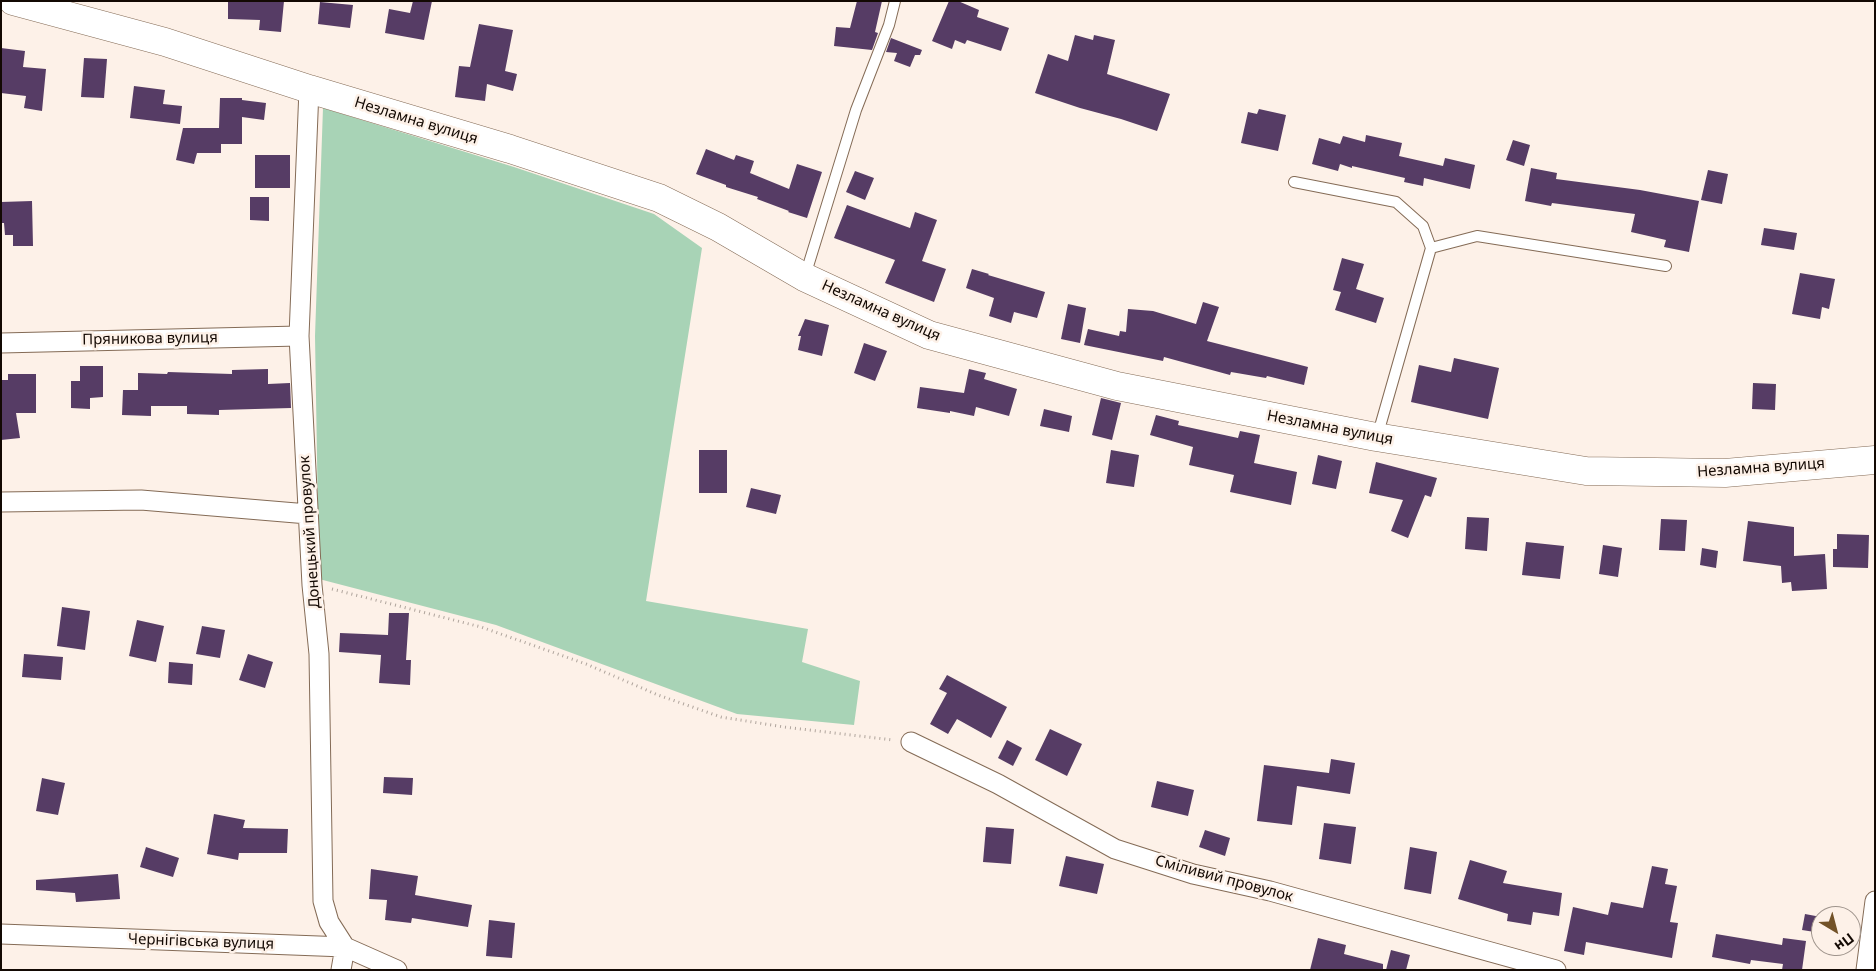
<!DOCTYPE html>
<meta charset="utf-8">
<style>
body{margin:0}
#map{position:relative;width:1876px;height:971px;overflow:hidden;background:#fdf1e8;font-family:"Noto Sans",sans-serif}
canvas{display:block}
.frame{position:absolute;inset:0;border:2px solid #130903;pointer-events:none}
.north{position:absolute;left:1811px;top:906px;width:50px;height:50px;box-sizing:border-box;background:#fdf1e8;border:1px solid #9f948c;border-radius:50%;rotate:143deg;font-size:14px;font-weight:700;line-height:20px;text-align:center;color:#130903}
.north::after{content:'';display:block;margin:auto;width:18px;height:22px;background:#725228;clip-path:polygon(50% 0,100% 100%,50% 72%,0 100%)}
</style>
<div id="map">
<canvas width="1876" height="971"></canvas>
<div class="frame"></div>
<div class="north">Пн</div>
</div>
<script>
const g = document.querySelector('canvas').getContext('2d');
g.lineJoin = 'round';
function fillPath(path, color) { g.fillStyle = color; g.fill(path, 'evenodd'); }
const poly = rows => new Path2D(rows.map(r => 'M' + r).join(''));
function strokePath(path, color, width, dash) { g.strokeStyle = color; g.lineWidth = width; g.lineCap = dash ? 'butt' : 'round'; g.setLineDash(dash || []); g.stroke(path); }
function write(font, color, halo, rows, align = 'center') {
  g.font = font + ' "Noto Sans",sans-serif'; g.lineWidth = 5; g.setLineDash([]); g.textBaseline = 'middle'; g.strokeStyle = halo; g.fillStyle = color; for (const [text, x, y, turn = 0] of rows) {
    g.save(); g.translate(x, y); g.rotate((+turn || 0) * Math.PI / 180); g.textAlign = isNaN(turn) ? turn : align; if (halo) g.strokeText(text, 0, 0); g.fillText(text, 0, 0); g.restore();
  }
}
const green = poly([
 [323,108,514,167,654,214,702,248,646,601,808,629,802,662,860,681,854,725,737,714,496,625,319,579,315,336]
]);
const building = poly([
 [228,1,284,1,281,32,259,30,260,20,228,19],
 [413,1,432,1,424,40,385,33,389,9,410,13],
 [857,1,882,1,875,32,878,33,872,50,834,46,836,27,850,28],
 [949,1,958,1,979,10,977,17,1009,28,1001,51,967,40,965,44,955,40,952,49,932,41],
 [320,2,353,5,350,28,318,24],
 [479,24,513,30,505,71,517,74,513,91,487,84,485,101,455,97,459,66,470,67],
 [1075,35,1093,40,1094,35,1115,40,1107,74,1170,94,1157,131,1121,119,1080,108,1035,93,1048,54,1068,61],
 [891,38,922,50,920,55,915,55,910,67,894,61,897,53,886,52],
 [1,48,25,51,23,67,46,69,42,111,24,108,26,96,1,93],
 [84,58,107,59,104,98,81,97],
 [134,86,165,90,163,104,182,106,180,124,130,118],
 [220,98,242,98,242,100,266,103,264,120,242,117,242,144,221,144,221,153,197,153,194,164,176,160,183,128,219,128],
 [1259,109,1286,115,1278,151,1241,143,1248,112,1257,114],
 [1366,135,1402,143,1399,156,1443,166,1445,158,1475,165,1470,189,1424,178,1423,186,1404,182,1405,178,1352,166,1352,168,1340,164,1338,171,1312,164,1319,138,1340,144,1343,136,1365,142],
 [1513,140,1530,145,1524,166,1506,160],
 [706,149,734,160,736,155,754,161,750,173,789,189,797,164,822,172,807,218,788,212,789,211,757,199,758,197,726,187,726,185,696,174],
 [255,155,290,155,290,188,255,188],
 [1531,168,1557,173,1556,179,1640,190,1699,201,1689,252,1664,247,1666,240,1631,232,1635,214,1552,203,1551,206,1525,201],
 [1708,170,1728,174,1722,204,1701,200],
 [855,171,874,178,865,200,846,192],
 [250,197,269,197,269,221,250,220],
 [32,201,33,246,13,246,13,235,5,235,4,223,1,223,1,202],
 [847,205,910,228,915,212,937,220,922,261,946,269,934,302,885,283,895,260,834,238],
 [1764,228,1797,233,1794,250,1761,245],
 [1342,258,1364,264,1356,289,1384,298,1376,323,1335,310,1341,292,1333,290],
 [972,269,989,274,988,275,1045,292,1037,318,1014,312,1011,323,989,316,994,298,966,288],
 [1800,273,1835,279,1829,309,1822,307,1820,319,1792,314],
 [1203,302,1219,307,1207,341,1308,367,1304,385,1267,376,1266,378,1231,372,1230,375,1164,357,1163,361,1084,345,1088,329,1119,336,1120,331,1126,332,1128,309,1153,311,1196,324],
 [1068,304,1086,308,1080,343,1061,339],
 [805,319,829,325,822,356,798,350,801,336,798,336],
 [864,343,887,351,875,381,854,373],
 [1454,358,1499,368,1488,419,1411,402,1419,365,1451,372],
 [80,366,103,366,103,397,90,398,90,409,71,408,71,381,80,381],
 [268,369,268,384,290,383,291,408,219,410,219,415,187,414,187,406,151,406,151,416,122,415,123,390,138,390,138,373,167,374,168,372,232,374,232,370],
 [969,369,986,373,984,379,1017,389,1009,416,976,407,974,416,950,411,950,413,917,408,920,387,964,393],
 [8,374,36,374,36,413,16,413,20,438,1,440,1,380,8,380],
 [1753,383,1776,384,1775,410,1752,409],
 [1101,398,1121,403,1112,440,1092,435],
 [1044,409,1072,416,1069,432,1040,426],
 [1156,415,1179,421,1178,425,1238,438,1240,431,1260,435,1254,463,1297,472,1291,505,1230,492,1234,475,1189,465,1193,447,1150,435],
 [699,450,727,450,727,493,699,493],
 [1111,450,1139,455,1134,487,1106,483],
 [1318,455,1342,461,1336,489,1312,484],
 [1376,462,1437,478,1431,497,1425,495,1408,538,1391,531,1403,500,1369,493],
 [751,488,781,495,776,514,746,507],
 [1467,517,1489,518,1487,551,1465,549],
 [1661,519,1687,520,1685,551,1659,550],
 [1748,521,1794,527,1794,556,1825,554,1827,589,1792,591,1791,582,1782,583,1781,566,1743,561],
 [1837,534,1869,535,1868,568,1833,567,1833,549,1837,549],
 [1526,542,1564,546,1560,579,1522,575],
 [1603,545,1622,548,1618,577,1599,574],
 [1702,548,1718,551,1716,568,1700,565],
 [62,607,90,611,85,650,57,646],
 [389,613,409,613,406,660,411,660,410,685,379,683,381,655,339,652,340,633,388,635],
 [137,620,164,626,156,662,129,656],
 [202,626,225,630,220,658,196,654],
 [24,654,63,657,61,680,22,677],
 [248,654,273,662,265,688,239,680],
 [169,662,193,664,192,685,168,683],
 [947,675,1007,707,991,738,957,719,948,734,930,724,947,693,939,689],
 [1050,729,1082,744,1067,776,1035,760],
 [1007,740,1022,748,1013,766,998,758],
 [1331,759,1355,763,1350,794,1297,786,1292,825,1257,821,1264,765,1329,773],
 [384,777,413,778,412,795,383,793],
 [42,778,65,783,58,815,36,811],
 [1157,781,1194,790,1188,816,1151,807],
 [214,814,245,820,243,828,288,829,287,853,239,853,238,860,207,854],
 [1324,823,1356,827,1351,864,1319,859],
 [986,827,1014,829,1011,864,983,862],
 [1205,830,1230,838,1225,856,1199,847],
 [146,847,179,858,173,877,140,867],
 [1410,847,1437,852,1431,894,1404,889],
 [1066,856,1104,864,1097,894,1059,886],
 [1470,860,1507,871,1503,883,1562,893,1559,916,1533,912,1531,925,1507,921,1508,914,1458,899],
 [1652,866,1668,869,1665,884,1677,886,1670,922,1678,923,1672,958,1586,942,1584,955,1564,951,1573,907,1608,915,1611,902,1643,908],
 [371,869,418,876,415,895,472,905,468,927,412,918,411,923,385,920,387,900,369,899],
 [118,874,120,899,76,902,75,893,36,890,36,880],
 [1805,914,1821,917,1821,933,1802,930],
 [489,920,515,923,512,958,486,956],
 [1716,934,1782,945,1783,938,1806,941,1802,970,1782,970,1783,964,1751,960,1750,964,1712,957],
 [1318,938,1346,945,1344,954,1383,964,1383,970,1310,970],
 [1391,950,1410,955,1406,970,1386,970]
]);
const path = poly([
 [332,589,481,627,586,664,658,695,721,717,784,727,893,740]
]);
const lane = poly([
 [1294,182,1396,202,1423,226,1431,248,1377,437],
 [1431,248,1477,236,1666,266],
 [805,276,856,110,889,25,895,1]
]);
const street = poly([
 [309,89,299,336,312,585,319,654,323,901,329,922,345,947,341,970],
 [1,343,299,336],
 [1,502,141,500,308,514],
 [911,742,998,784,1115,849,1193,874,1270,891,1556,970],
 [1,934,345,947,397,970],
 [1866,970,1875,901]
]);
const secondary = poly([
 [13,1,165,42,309,89,510,149,659,198,718,227,804,277,929,335,1117,386,1376,437,1586,471,1725,473,1875,460]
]);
const streetNames = [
 ["Незламна вулиця",416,121,17],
 ["Незламна вулиця",881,311,24],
 ["Пряникова вулиця",150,339,-1],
 ["Незламна вулиця",1330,428,11],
 ["Незламна вулиця",1761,468,-4],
 ["Донецький провулок",310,532,-94],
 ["Сміливий провулок",1224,879,15],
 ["Чернігівська вулиця",201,942,2]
];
fillPath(green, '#a8d3b6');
fillPath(building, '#563c65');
strokePath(lane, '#846b56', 12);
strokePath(street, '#846b56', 21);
strokePath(secondary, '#846b56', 29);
strokePath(path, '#afa49c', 3, [1, 4]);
strokePath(lane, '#fff', 10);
strokePath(street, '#fff', 19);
strokePath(secondary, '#fff', 28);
write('15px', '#130903', '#fdf1e8', streetNames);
</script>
